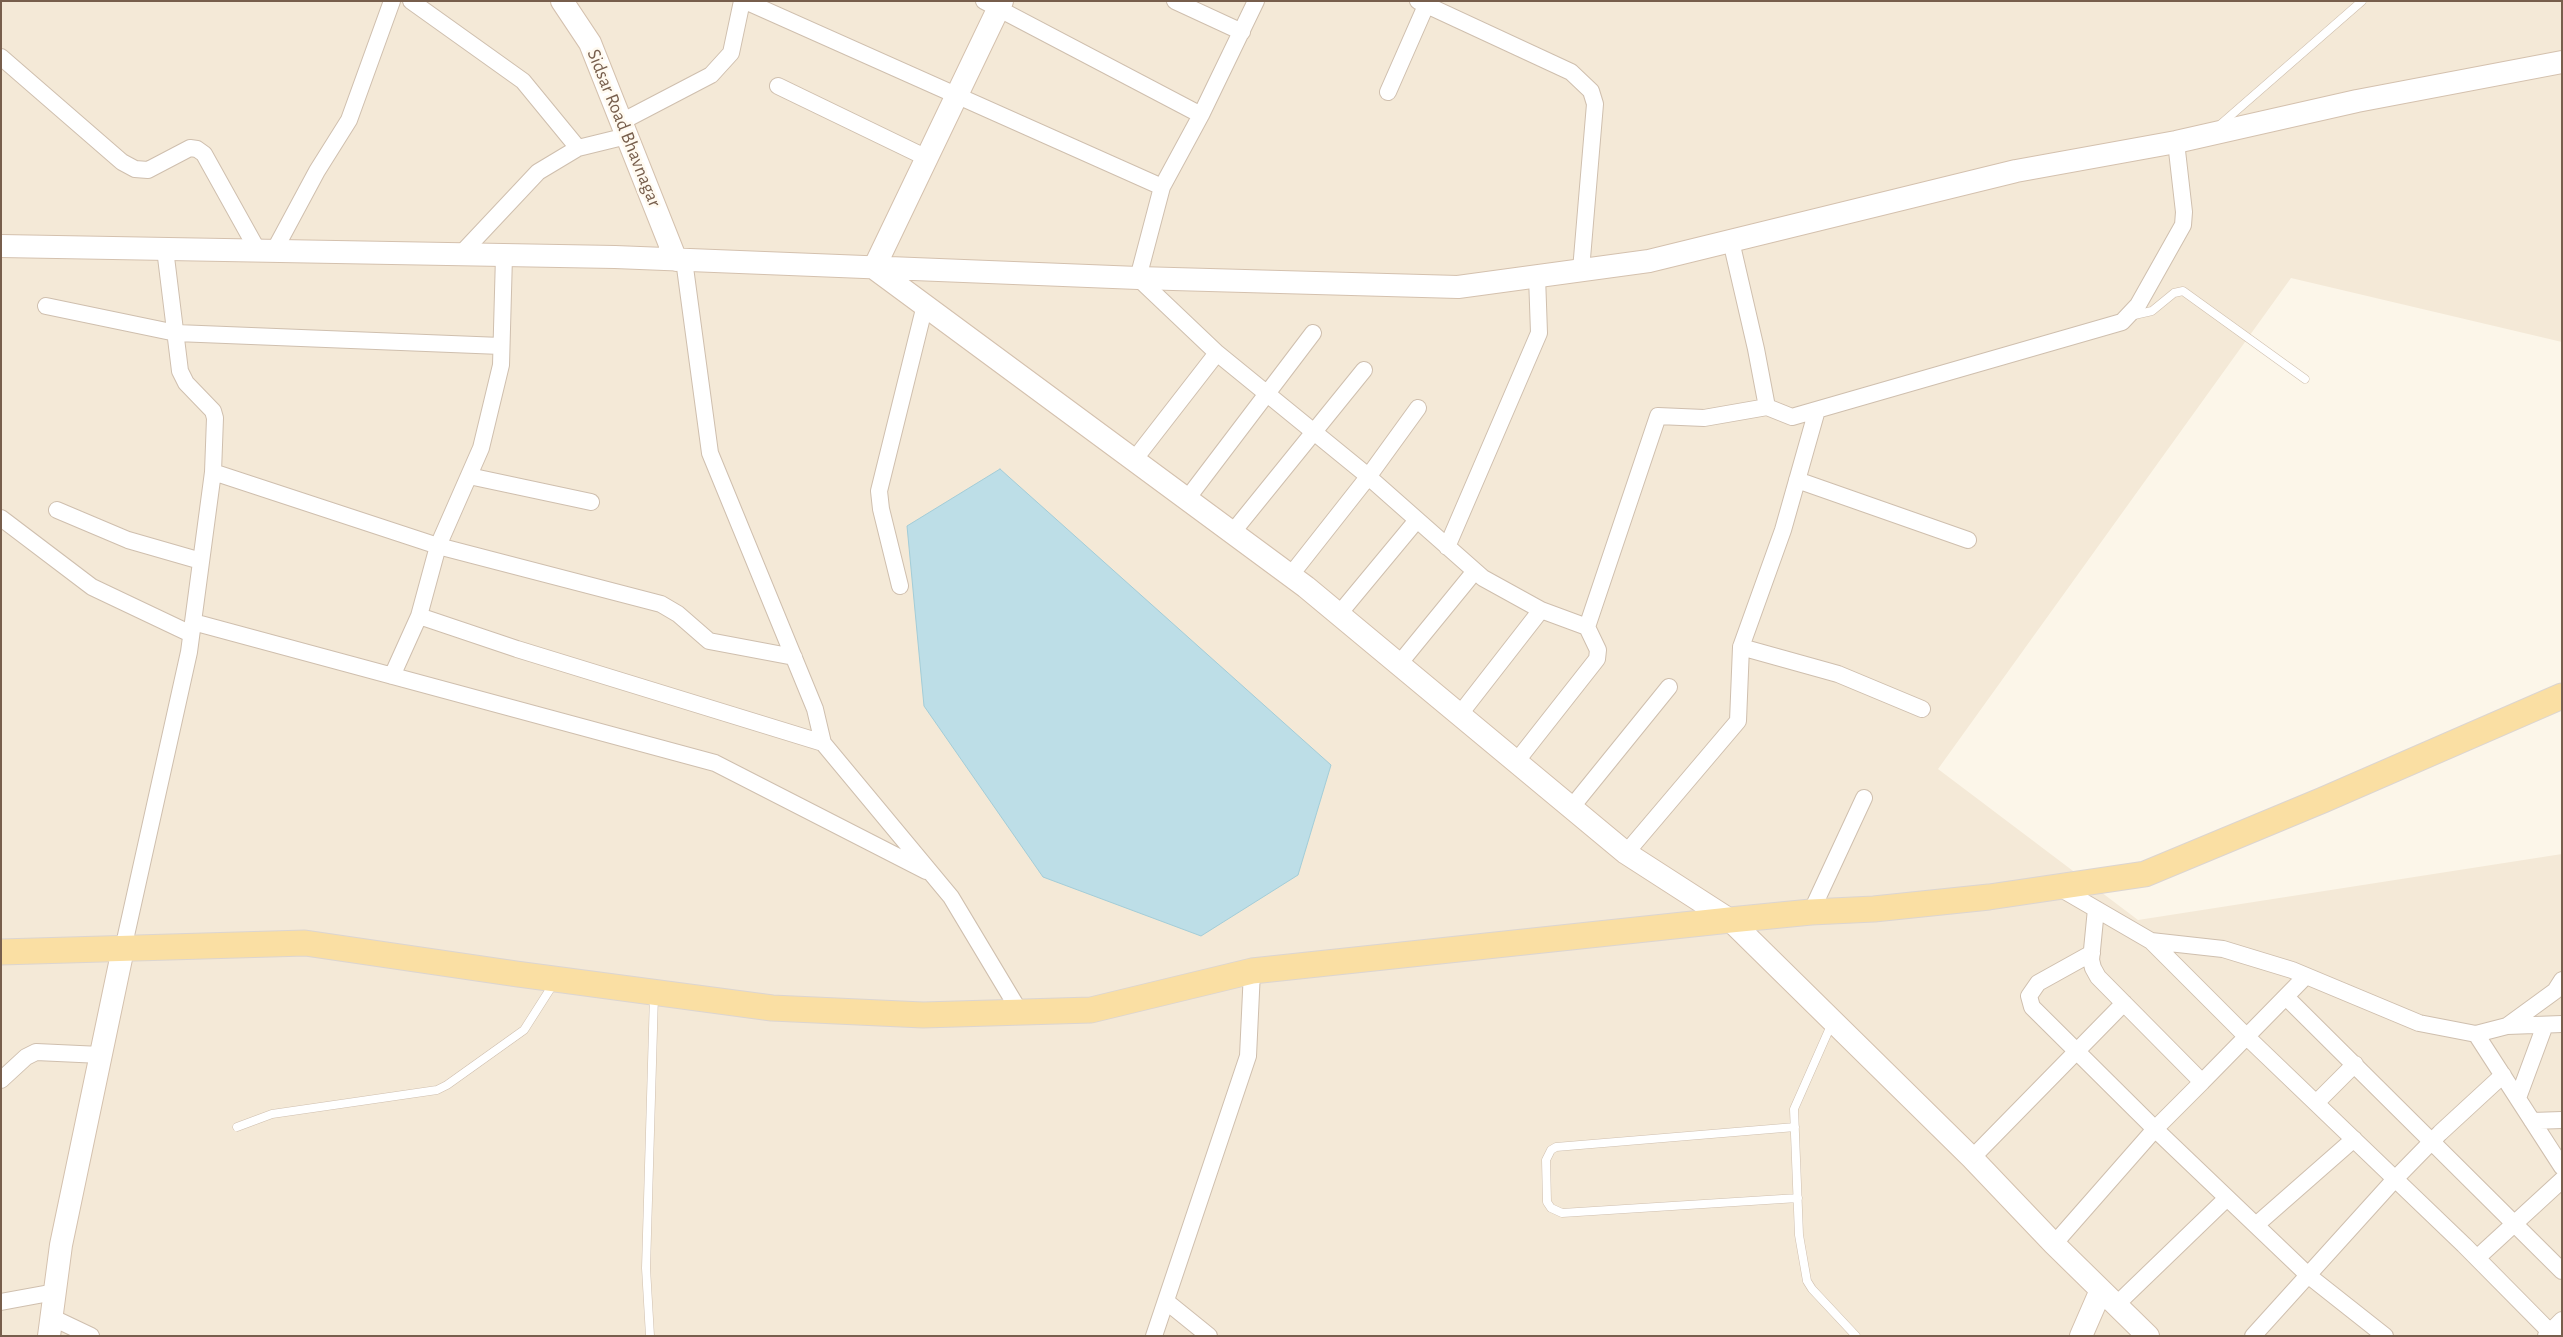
<!DOCTYPE html>
<style>
body{margin:0}
#map{position:relative;width:2563px;height:1337px;overflow:hidden;background:#fcf6e9;font-family:"Alegreya Sans",sans-serif}
canvas{display:block}
.frame{position:absolute;inset:0;border:2px solid #775e4c;pointer-events:none}
</style>
<div id="map">
<canvas width="2563" height="1337"></canvas>
<div class="frame"></div>
</div>
<script>
const g = document.querySelector('canvas').getContext('2d');
g.lineJoin = 'round';
function fillPath(path, color) { g.fillStyle = color; g.fill(path, 'evenodd'); }
const poly = rows => new Path2D(rows.map(r => 'M' + r).join(''));
function strokePath(path, color, width, dash) { g.strokeStyle = color; g.lineWidth = width; g.lineCap = dash ? 'butt' : 'round'; g.setLineDash(dash || []); g.stroke(path); }
function write(font, color, halo, rows, align = 'center') {
  g.font = font + ' "Alegreya Sans",sans-serif'; g.lineWidth = 5; g.setLineDash([]); g.textBaseline = 'middle'; g.strokeStyle = halo; g.fillStyle = color; for (const [text, x, y, turn = 0] of rows) {
    g.save(); g.translate(x, y); g.rotate((+turn || 0) * Math.PI / 180); g.textAlign = isNaN(turn) ? turn : align; if (halo) g.strokeText(text, 0, 0); g.fillText(text, 0, 0); g.restore();
  }
}
const residential = poly([
 [1,1,2562,1,2562,342,2291,278,1938,769,2138,920,2562,854,2562,1336,1,1336]
]);
const water = poly([
 [1000,469,1331,765,1298,875,1201,936,1043,877,924,706,907,526,1000,469]
]);
const lane = poly([
 [2221,124,2362,1],
 [2130,316,2152,311,2174,293,2183,291,2305,379],
 [1832,1023,1794,1109,1799,1235,1807,1281,1812,1289,1856,1336],
 [237,1127,272,1114,437,1090,447,1085,524,1030,554,983],
 [1795,1127,1556,1147,1551,1150,1546,1160,1547,1202,1551,1208,1562,1213,1798,1198],
 [650,1336,646,1268,654,995]
]);
const street = poly([
 [411,1,523,81,578,148],
 [745,1,1162,187],
 [984,1,1201,115],
 [1175,1,1242,32],
 [1256,1,1201,115,1162,187,1138,278,1217,353,1363,472,1483,578,1541,610,1587,627,1658,416,1704,418,1767,407,1756,349,1731,241],
 [1418,1,1571,72,1591,91,1595,104,1581,270],
 [1,57,122,162,135,169,148,170,190,148,197,149,204,154,258,251],
 [778,86,927,158],
 [1388,92,1428,1],
 [621,122,711,75,731,53,742,1],
 [274,251,317,171,349,120,392,1],
 [460,255,538,172,578,148,627,136],
 [504,256,501,365,481,448,438,546,419,616,517,649,823,743],
 [684,260,710,453,815,709,823,743,951,897,1020,1012],
 [46,306,176,333,501,346],
 [1767,407,1792,417,2122,322,2138,305,2183,225,2184,212,2176,142],
 [1817,410,1783,530,1741,647,1838,674,1922,709],
 [1134,460,1217,353],
 [213,472,438,546,661,604,678,614,709,641,794,657],
 [469,476,591,502],
 [1797,480,1968,540],
 [1187,499,1313,333],
 [57,510,128,540,201,561],
 [1,518,92,587,191,634],
 [1232,533,1364,370],
 [1447,547,1539,333,1537,276],
 [1290,576,1368,477,1418,408],
 [900,586,881,509,879,491,925,305],
 [1339,614,1417,520],
 [193,622,715,763,926,871],
 [1399,664,1475,571],
 [392,676,419,616],
 [1460,714,1541,610],
 [1516,762,1597,659,1598,650,1587,627],
 [1571,808,1669,687],
 [1626,853,1738,721,1741,647],
 [2058,887,2151,941,2223,949,2292,970,2419,1023,2476,1034,2507,1026,2555,991,2562,980],
 [2096,909,2091,960,2093,968,2098,977,2202,1082,2306,976],
 [1811,912,1864,798],
 [2151,941,2246,1036,2464,1245,2554,1336],
 [123,949,189,652,213,472,215,418,213,411,186,383,180,371,165,249],
 [2092,953,2038,983,2029,996,2032,1007,2155,1129,2309,1276,2385,1336],
 [2286,997,2562,1271],
 [2507,1026,2562,1024],
 [2476,1034,2562,1167],
 [1,1080,26,1057,36,1052,101,1055],
 [2518,1098,2545,1025],
 [2316,1103,2355,1064],
 [2532,1121,2562,1120],
 [1972,1158,2124,1003],
 [2256,1225,2354,1139],
 [2054,1244,2155,1129,2202,1082],
 [2477,1258,2562,1180],
 [1,1302,55,1292],
 [1167,1302,1209,1336],
 [2116,1305,2227,1198],
 [51,1317,91,1336],
 [1154,1336,1248,1056,1252,971],
 [2253,1336,2395,1179,2440,1133,2503,1075],
 [2546,1336,2562,1320]
]);
const secondary = poly([
 [562,1,590,43,676,260],
 [1002,1,874,268,1306,587,1626,853,1730,920,1972,1158,2054,1244,2148,1336],
 [1,246,615,257,1138,278,1458,287,1649,261,2016,171,2176,142,2357,101,2562,62],
 [49,1336,61,1245,123,949],
 [2081,1336,2101,1290]
]);
const primary = poly([
 [1,952,305,943,517,974,772,1008,923,1015,1091,1010,1252,971,1730,920,1811,912,1874,909,1989,897,2145,874,2323,800,2562,696]
]);
const streetNames = [
 ["Sidsar Road Bhavnagar",624,128,68]
];
fillPath(residential, '#f4e9d7');
fillPath(water, '#bddee7');
strokePath(water, '#a3cdd8', 1);
strokePath(lane, '#cfbfae', 9);
strokePath(street, '#cfbfae', 18);
strokePath(secondary, '#d4c1ae', 24);
strokePath(primary, '#dcd5d0', 27);
strokePath(lane, '#fff', 8);
strokePath(street, '#fff', 16);
strokePath(secondary, '#fff', 22);
strokePath(primary, '#fadfa3', 25);
write('19px', '#775e4c', '#fffaf0', streetNames);
</script>
